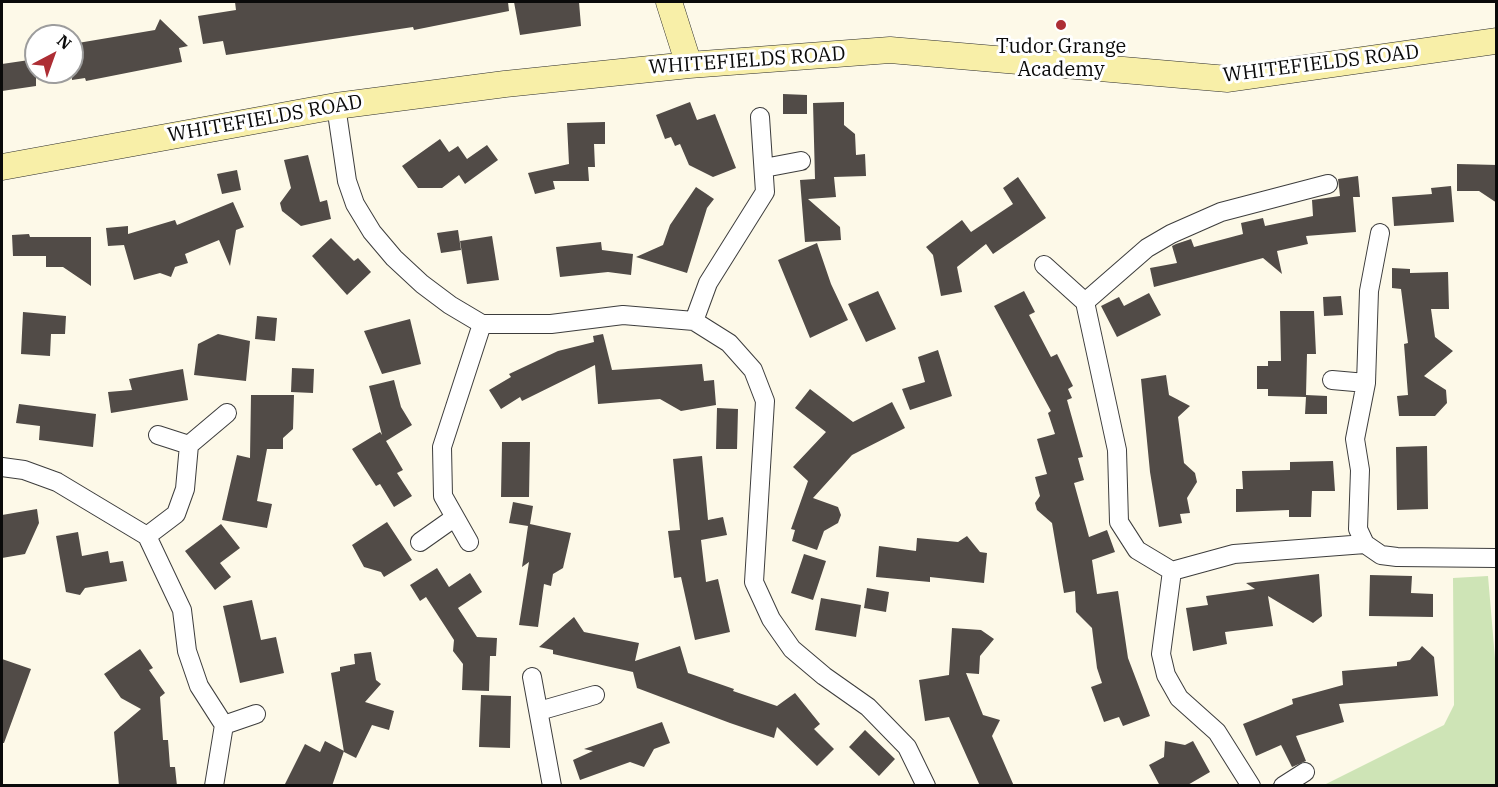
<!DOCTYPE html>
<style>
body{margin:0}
#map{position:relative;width:1498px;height:787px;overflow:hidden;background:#fdf9e8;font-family:"IBM Plex Serif",serif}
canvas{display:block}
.frame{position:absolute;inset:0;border:3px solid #0a0a0a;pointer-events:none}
.north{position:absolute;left:24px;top:24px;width:60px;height:60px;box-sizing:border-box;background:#fff;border:2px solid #9d9d9d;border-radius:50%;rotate:41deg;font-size:16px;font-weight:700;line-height:24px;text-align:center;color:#0a0a0a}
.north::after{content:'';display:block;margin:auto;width:21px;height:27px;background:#ad2e34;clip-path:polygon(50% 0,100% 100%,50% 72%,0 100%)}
</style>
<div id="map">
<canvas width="1498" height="787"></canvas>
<div class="frame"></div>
<div class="north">N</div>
</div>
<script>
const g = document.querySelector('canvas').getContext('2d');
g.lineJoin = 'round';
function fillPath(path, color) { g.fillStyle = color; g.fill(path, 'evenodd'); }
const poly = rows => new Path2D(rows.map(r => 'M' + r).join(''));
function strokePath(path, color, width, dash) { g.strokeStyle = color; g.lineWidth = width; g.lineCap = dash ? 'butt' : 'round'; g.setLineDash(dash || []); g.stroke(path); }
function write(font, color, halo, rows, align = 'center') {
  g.font = font + ' "IBM Plex Serif",serif'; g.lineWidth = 6; g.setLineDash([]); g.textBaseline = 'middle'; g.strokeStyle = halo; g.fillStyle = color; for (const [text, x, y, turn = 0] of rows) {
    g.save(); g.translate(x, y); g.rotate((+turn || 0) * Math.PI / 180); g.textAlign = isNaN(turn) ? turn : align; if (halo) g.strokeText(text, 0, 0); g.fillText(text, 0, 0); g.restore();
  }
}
const green = poly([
 [1488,576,1496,670,1496,785,1324,785,1444,725,1454,705,1453,578]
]);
const building = poly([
 [235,2,508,2,509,11,414,30,413,27,226,55,223,41,203,44,198,16,236,10],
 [514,2,579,2,581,26,520,35],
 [160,19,188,46,179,48,182,62,86,81,85,78,72,80,72,44,155,30],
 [36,59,36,86,2,91,2,64],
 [783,94,807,95,807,114,783,114],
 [690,102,697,120,715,114,736,168,713,177,689,165,680,144,675,146,671,137,665,139,656,115],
 [844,102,844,125,855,134,856,155,865,154,866,176,834,177,836,197,808,199,840,227,841,240,805,242,800,180,815,179,813,103],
 [605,122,605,144,594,144,595,167,588,167,589,181,553,181,555,189,535,194,528,173,569,164,567,123],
 [440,139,449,152,458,146,467,159,487,145,498,160,465,184,459,175,442,188,418,188,402,166],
 [308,155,320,202,327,200,331,219,301,226,282,211,280,203,291,188,284,160],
 [1457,164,1497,165,1497,203,1479,191,1457,191],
 [237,170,241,190,222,194,217,174],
 [1358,176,1360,197,1353,197,1356,232,1306,236,1308,244,1277,251,1282,274,1263,258,1154,287,1150,268,1177,263,1172,246,1176,244,1191,239,1194,247,1243,234,1241,223,1263,218,1265,226,1313,216,1312,200,1340,196,1338,179],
 [1018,177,1046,218,993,254,986,244,957,267,962,292,941,296,933,255,926,247,962,220,971,232,1013,204,1003,188],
 [1451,186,1454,222,1394,226,1392,197,1432,194,1431,188],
 [696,187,714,199,707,208,687,273,636,257,663,245,670,225],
 [233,202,244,227,236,230,230,266,219,240,185,254,188,263,175,267,171,277,160,273,134,280,124,245,108,246,106,228,128,226,128,234,175,220,177,225],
 [458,230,461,250,441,253,437,233],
 [29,234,30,237,91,237,91,286,63,267,46,267,46,256,13,256,12,235],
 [492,236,499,280,467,284,460,241],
 [331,238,354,261,358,258,371,272,347,295,312,256],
 [601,242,602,250,633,254,631,275,608,272,560,277,556,247],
 [817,243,831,284,848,320,810,338,778,260],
 [1392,268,1410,269,1410,273,1448,272,1449,309,1431,309,1435,337,1453,351,1424,376,1446,390,1447,403,1435,416,1399,416,1397,396,1408,395,1404,344,1408,343,1401,289,1392,288],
 [878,291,896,329,866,342,848,304],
 [1024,291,1035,312,1029,315,1051,357,1057,354,1073,386,1068,389,1072,398,1067,400,1083,457,1078,458,1084,480,1074,483,1089,537,1107,530,1115,552,1092,560,1097,594,1118,591,1128,658,1150,716,1123,726,1119,717,1104,722,1091,687,1102,683,1097,668,1092,628,1076,612,1075,591,1064,593,1052,523,1037,510,1035,503,1040,496,1035,477,1047,474,1037,439,1055,434,1048,413,1051,411,994,306],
 [1149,293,1161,315,1117,337,1101,306,1119,297,1124,306],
 [1341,296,1343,315,1324,316,1323,297],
 [1280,311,1314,311,1316,354,1307,354,1306,395,1327,396,1327,414,1305,414,1306,397,1268,396,1268,389,1257,389,1257,366,1268,366,1268,361,1281,361],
 [23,312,66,316,65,334,51,334,50,356,21,354],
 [257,316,277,318,275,341,255,339],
 [410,319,421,364,382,374,364,331],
 [218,334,250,341,246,381,194,375,198,344],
 [603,334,612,370,702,364,704,381,714,380,716,405,681,411,660,399,598,404,595,365,522,401,520,397,501,409,489,390,511,377,509,374,558,351,594,342,593,336],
 [938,350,952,396,910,410,902,389,925,382,918,357],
 [292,368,314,369,313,393,291,392],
 [183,369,188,400,111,413,108,392,132,390,129,379],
 [1166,375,1169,395,1190,406,1178,417,1184,463,1195,473,1197,482,1187,498,1190,513,1180,514,1182,523,1159,527,1150,472,1141,379],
 [394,380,401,407,412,425,386,441,403,470,397,473,412,496,394,507,380,484,376,486,352,449,380,432,382,435,369,386],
 [810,389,853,422,892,402,905,428,852,455,813,498,838,507,841,515,838,523,824,531,817,550,792,541,795,530,791,529,808,481,793,467,826,432,795,408],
 [251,395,294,395,293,429,283,438,283,449,267,449,257,501,272,504,267,528,222,520,237,455,250,458],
 [19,404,96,414,93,447,39,440,40,426,16,423],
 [717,408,738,409,737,449,716,449],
 [502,442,530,442,529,497,501,497],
 [1427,446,1428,509,1397,510,1396,447],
 [702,456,708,520,723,517,727,535,701,540,706,582,718,579,730,632,695,640,681,577,674,578,668,531,680,530,673,459],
 [1333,461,1335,491,1312,491,1311,517,1289,517,1289,510,1236,512,1236,489,1243,489,1242,471,1290,470,1290,462],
 [513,502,533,506,530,524,571,533,563,568,553,574,551,586,544,584,538,627,519,625,529,562,522,567,528,526,509,523],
 [37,509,39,523,25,554,2,558,2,515],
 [387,522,412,560,384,577,381,572,364,567,352,545],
 [221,524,240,548,220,563,231,577,215,590,185,551],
 [78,532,82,556,108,551,110,563,123,561,127,581,85,588,80,595,66,592,56,536],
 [967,536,980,552,987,553,984,583,930,577,930,582,876,577,879,546,916,551,917,538,958,542],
 [804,554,826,561,813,600,791,593],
 [437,568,449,587,470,573,482,592,458,608,477,637,497,638,496,656,490,656,489,691,462,690,463,664,453,651,454,640,426,597,420,601,410,585],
 [1319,574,1322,616,1313,623,1268,596,1273,626,1225,632,1227,644,1193,651,1186,608,1208,605,1206,596,1255,589,1246,583],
 [1370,575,1412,576,1411,593,1433,594,1433,617,1369,616],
 [867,588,889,592,886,612,864,608],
 [821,598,861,605,856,637,815,630],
 [252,600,261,640,276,637,284,673,240,683,223,606],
 [574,617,584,632,639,643,635,661,680,646,688,673,734,689,733,691,777,706,795,693,820,724,814,729,834,749,817,766,777,727,774,738,730,723,637,688,633,672,553,654,553,650,539,647],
 [952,628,981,630,994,639,980,656,979,674,966,673,983,715,1000,720,992,736,1014,786,980,786,949,717,925,721,919,680,949,675],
 [1422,646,1434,657,1438,696,1339,704,1344,722,1296,736,1306,761,1292,767,1281,745,1256,756,1243,724,1293,704,1292,699,1343,685,1342,671,1397,666,1397,662,1410,660],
 [140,649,153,668,149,670,165,693,160,697,163,740,168,740,170,767,175,767,177,786,119,786,114,732,141,709,121,698,104,674],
 [371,652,376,680,381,684,365,702,394,711,389,730,372,725,356,758,344,752,331,673,340,671,340,667,355,664,354,654],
 [2,659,31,669,4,743,2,743],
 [481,695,511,696,510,748,479,747],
 [662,722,670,743,654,749,644,767,630,762,580,780,573,760,593,751,584,749],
 [865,730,895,759,879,776,849,747],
 [325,741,344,751,332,786,284,786,305,744,320,752],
 [1165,741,1185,745,1193,741,1210,772,1186,786,1160,786,1149,765,1164,757]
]);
const street = poly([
 [336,106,347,181,355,204,372,232,394,258,422,284,450,305,482,324,551,324,623,315,694,321,729,343,753,370,765,401,754,582,771,619,792,649,824,676,868,707,907,747,926,786],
 [764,168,801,161],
 [1328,184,1221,212,1171,234,1147,248,1085,302,1117,450,1119,522,1137,550,1172,571,1234,554,1365,544,1381,555,1397,557,1496,558],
 [1044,265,1085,302],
 [694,321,708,283,765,192,760,117],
 [1332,380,1366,383],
 [158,435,189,445],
 [2,467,24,470,57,482,147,536,182,610,187,651,199,686,224,725,214,786],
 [147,536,176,514,185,489,189,445,227,413],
 [420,542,454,518],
 [469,542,443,496,442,447,482,324],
 [1365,544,1358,529,1360,470,1355,439,1366,383,1369,291,1380,233],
 [1172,571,1161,654,1166,675,1179,698,1217,732,1251,786],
 [532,677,552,786],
 [539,711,595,695],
 [224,725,256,714],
 [1283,786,1305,772]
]);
const secondary = poly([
 [669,2,689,65],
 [2,167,336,106,505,84,689,65,890,50,1228,79,1496,41]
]);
const markers = [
 [1061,25,6,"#ad2e34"]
];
const poiNames = [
 ["Tudor Grange",1061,47],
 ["Academy",1061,70]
];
const streetNames = [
 ["WHITEFIELDS ROAD",747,61,-4],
 ["WHITEFIELDS ROAD",1321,64,-7],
 ["WHITEFIELDS ROAD",265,119,-10]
];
fillPath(green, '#cee4b6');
fillPath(building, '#514b47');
strokePath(street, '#3d3d3d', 20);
strokePath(secondary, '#2c2c2c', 27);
strokePath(street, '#fff', 18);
strokePath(secondary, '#f8efa8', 26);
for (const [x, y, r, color] of markers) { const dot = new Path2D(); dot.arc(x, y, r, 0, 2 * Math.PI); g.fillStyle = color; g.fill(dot); strokePath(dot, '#fff', 2); }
write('20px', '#0a0a0a', '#fff', poiNames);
write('20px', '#0a0a0a', '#fff', streetNames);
</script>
